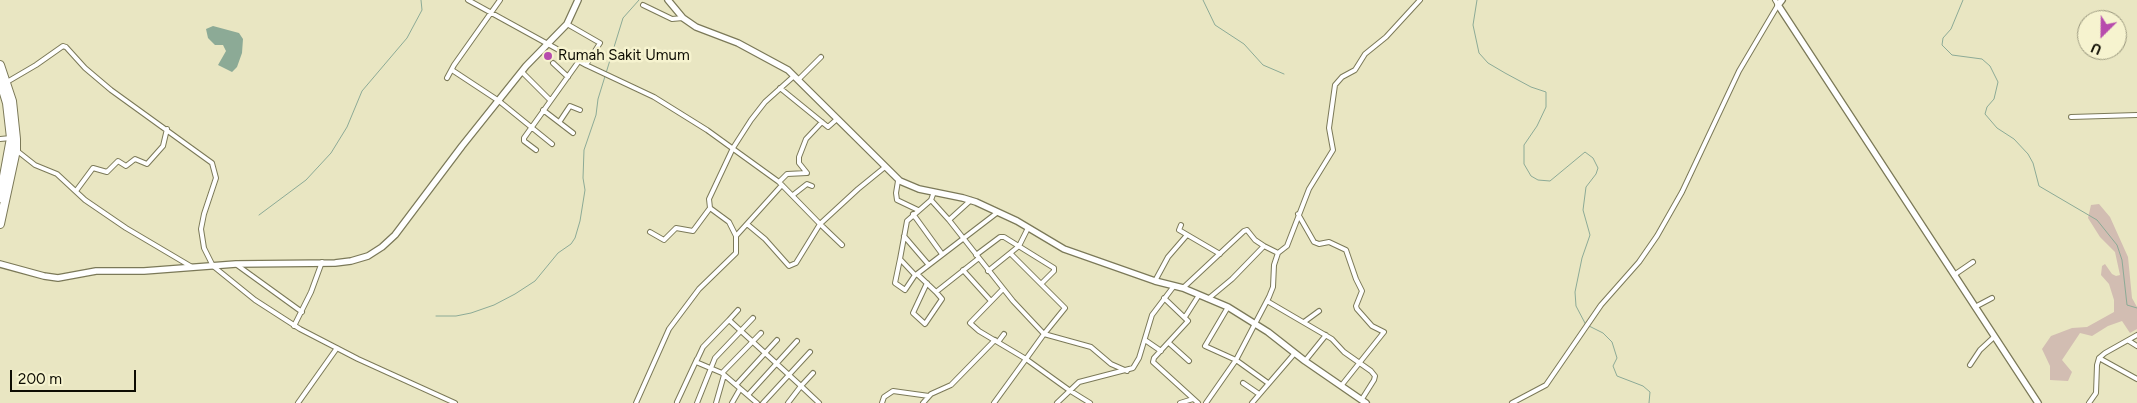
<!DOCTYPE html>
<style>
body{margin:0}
#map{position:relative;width:2137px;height:403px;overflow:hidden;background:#e9e6c2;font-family:Figtree,sans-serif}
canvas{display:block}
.north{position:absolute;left:2077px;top:10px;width:50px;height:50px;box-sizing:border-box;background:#f6f3cf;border:1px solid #99977d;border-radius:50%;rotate:203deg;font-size:14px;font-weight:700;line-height:20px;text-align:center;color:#0d0c02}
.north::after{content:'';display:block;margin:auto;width:18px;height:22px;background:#b74cad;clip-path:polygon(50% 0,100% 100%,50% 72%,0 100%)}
.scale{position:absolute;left:10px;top:370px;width:126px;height:22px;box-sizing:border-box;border:2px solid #0d0c02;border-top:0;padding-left:6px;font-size:15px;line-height:18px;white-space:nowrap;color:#0d0c02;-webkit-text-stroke:4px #f6f3cf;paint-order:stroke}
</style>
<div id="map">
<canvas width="2137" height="403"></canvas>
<div class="north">U</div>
<div class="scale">200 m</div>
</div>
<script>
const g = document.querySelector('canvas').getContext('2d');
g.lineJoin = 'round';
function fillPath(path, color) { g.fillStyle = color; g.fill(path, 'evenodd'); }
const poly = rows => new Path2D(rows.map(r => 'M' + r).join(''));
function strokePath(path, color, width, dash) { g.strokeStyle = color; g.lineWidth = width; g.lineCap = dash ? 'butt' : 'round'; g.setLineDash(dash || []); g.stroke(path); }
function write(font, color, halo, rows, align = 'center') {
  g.font = font + ' Figtree,sans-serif'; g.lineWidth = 5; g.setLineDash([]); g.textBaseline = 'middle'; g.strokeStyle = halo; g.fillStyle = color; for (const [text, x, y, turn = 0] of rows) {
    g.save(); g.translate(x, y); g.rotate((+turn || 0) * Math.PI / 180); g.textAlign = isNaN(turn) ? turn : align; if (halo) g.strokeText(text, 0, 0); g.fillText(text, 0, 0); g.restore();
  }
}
const green = poly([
 [2099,204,2110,217,2128,257,2132,298,2137,307,2137,329,2130,333,2122,321,2108,326,2092,336,2080,333,2062,360,2072,372,2068,381,2050,380,2050,366,2042,349,2051,336,2072,328,2087,327,2114,312,2114,300,2109,284,2101,275,2102,266,2105,264,2112,274,2116,276,2120,275,2115,252,2100,237,2088,218,2091,205]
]);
const water = poly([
 [213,26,239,33,243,39,242,53,237,67,232,72,218,65,226,51,223,45,215,45,208,38,206,29]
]);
const stream = poly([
 [1203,0,1215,25,1244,44,1263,65,1284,74],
 [1477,0,1473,25,1479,53,1488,63,1505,73,1531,87,1546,92,1546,107,1537,126,1524,145,1524,164,1531,176,1538,180,1550,181,1585,152,1593,158,1598,168,1596,174,1586,187,1583,210,1590,235,1582,258,1575,292,1576,306,1586,325],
 [1963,0,1951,29,1943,38,1942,45,1952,55,1982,59,1990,66,1998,82,1994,99,1987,107,1985,114,1997,128,2014,139,2028,154,2033,163,2039,186,2097,220,2117,245,2122,260,2127,305,2137,308],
 [259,215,306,180,331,153,347,127,362,91,407,38,422,10,421,0],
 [436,316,456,316,471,313,494,305,515,294,535,281,558,253,571,244,575,238,580,221,585,190,583,178,584,150,596,115,598,99,623,18,639,0],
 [1589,326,1603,333,1612,342,1617,358,1613,366,1617,376,1643,386,1650,392,1649,403]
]);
const street = poly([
 [468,0,586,65],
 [643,5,672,19,683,18],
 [567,24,600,43,586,65,654,97,707,130,779,182,820,224,796,263,789,266,765,239,747,224],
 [553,63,568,77],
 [452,70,499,101,552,144],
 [522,72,550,100],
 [447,78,454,65,500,0],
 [798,80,821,57],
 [7,82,36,65,63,46,66,47,85,68,111,90,212,163,216,178,204,214,201,229,204,248,213,266,255,300,300,329,358,359,455,403],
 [780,88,828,127,837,119],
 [543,110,573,133],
 [2071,117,2137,115],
 [560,121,570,106,580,110],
 [0,139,11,138],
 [16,150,35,165,57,174,85,200,126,228,192,267],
 [536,150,524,141,524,138,579,61],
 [898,181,896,193,897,200,918,210],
 [779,182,787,174,807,173,799,163,799,157,806,139,822,122],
 [76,191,93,168,107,172,118,161,126,166,135,159,147,164,163,146,167,129],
 [934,192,931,200,907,221,900,259,915,275,917,274,936,292,979,258],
 [793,195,807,184,812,186],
 [931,200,949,220,1013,301,1044,334,1026,359,1069,390,1090,403],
 [913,214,942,254],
 [1298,214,1314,242,1319,244,1329,242,1346,250,1356,279,1362,291,1356,306,1357,309,1372,326,1384,332,1341,386],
 [949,220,971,200],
 [1181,225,1179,230,1220,254],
 [650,232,664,240,676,228,693,231,710,208],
 [736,236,782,185],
 [904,236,928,264],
 [842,245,820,224,858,189,885,167],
 [1011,254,1065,308,1044,334,1091,347,1111,364,1127,371],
 [976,255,1000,237,1004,237,1054,268,1054,271,1041,284],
 [900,259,895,283,905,290,915,275],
 [237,265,302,312],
 [963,270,991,301],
 [988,271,1019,246,1028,228],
 [917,274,998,212],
 [1954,275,1973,262],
 [1155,281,1168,257,1187,235],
 [927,283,913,313,925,324,942,299,936,292],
 [1183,288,1244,231,1247,230,1255,240,1264,246,1278,253,1287,246,1309,189,1333,150,1329,128,1335,85,1342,77,1355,70,1365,54,1386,37,1420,0],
 [1164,298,1188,321,1154,358,1153,362,1198,403],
 [1208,299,1232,279,1264,246],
 [1267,301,1332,339,1344,352,1371,371,1375,376,1374,380,1362,399],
 [1228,307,1205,346,1236,360,1268,383],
 [1975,307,1992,298],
 [1185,317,1199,295],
 [729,320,738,310],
 [1304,322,1319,311],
 [294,326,311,292,322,262],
 [1145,340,1161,351],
 [2129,341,2137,346],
 [998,342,1004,334],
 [1169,343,1189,361],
 [2099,358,2137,379],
 [1305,361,1326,335],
 [1970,365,1980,350,1994,337],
 [722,373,761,333],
 [1243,383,1259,394],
 [736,385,777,340],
 [748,395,797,341],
 [677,402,697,359],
 [298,403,337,348],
 [636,403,669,329,699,289,736,253,736,236,729,222,710,208,709,199,733,148,751,120,765,102,794,76],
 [697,403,715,358,753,318],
 [716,403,724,375],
 [732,403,740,389],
 [757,403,722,373,696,362,703,347,729,320,801,386,813,373],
 [763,403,810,352],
 [788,403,801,386,819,403],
 [882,403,884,397,893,391,929,396],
 [923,403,931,394,951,385,995,340],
 [994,403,1026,359,979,331,970,323,1003,289],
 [1057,403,1079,382,1133,368,1139,358,1152,315,1174,286],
 [1180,403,1193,399],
 [1206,403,1236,360,1269,297,1273,287,1274,265,1278,253],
 [1252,403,1295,353],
 [1512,403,1546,385,1601,305,1639,262,1657,236,1682,192,1739,71,1778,5,1775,0],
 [2089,403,2096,393,2097,365,2099,358,2105,353,2137,335]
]);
const secondary = poly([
 [668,0,683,18,696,27,738,43,788,70,900,181,919,189,963,198,976,202,1017,221,1064,249,1155,281,1183,288,1228,307,1268,332,1305,361,1366,403],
 [1782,0,1778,5,2038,403],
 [0,264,44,276,58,278,96,271,144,271,236,264,335,263,351,261,368,256,382,247,395,235,462,146,526,66,567,24,578,0]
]);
const highway = poly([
 [0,65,12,101,16,139,16,150,0,224],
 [0,80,7,103,11,138,0,198]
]);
const markers = [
 [548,56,5,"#b74cad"]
];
const poiNames = [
 ["Rumah Sakit Umum",558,56]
];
fillPath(green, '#d2bdb2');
fillPath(water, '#8caa96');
strokePath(stream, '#8caa96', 1);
strokePath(street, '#7b7958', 6);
strokePath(secondary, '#7b7958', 8);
strokePath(highway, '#7b7958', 10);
strokePath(street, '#fff', 4);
strokePath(secondary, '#fff', 5.5);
strokePath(highway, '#fff', 8);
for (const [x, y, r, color] of markers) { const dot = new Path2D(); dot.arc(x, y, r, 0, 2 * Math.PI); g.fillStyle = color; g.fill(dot); strokePath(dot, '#f6f3cf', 2); }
write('15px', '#0d0c02', '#f6f3cf', poiNames, 'left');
</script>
